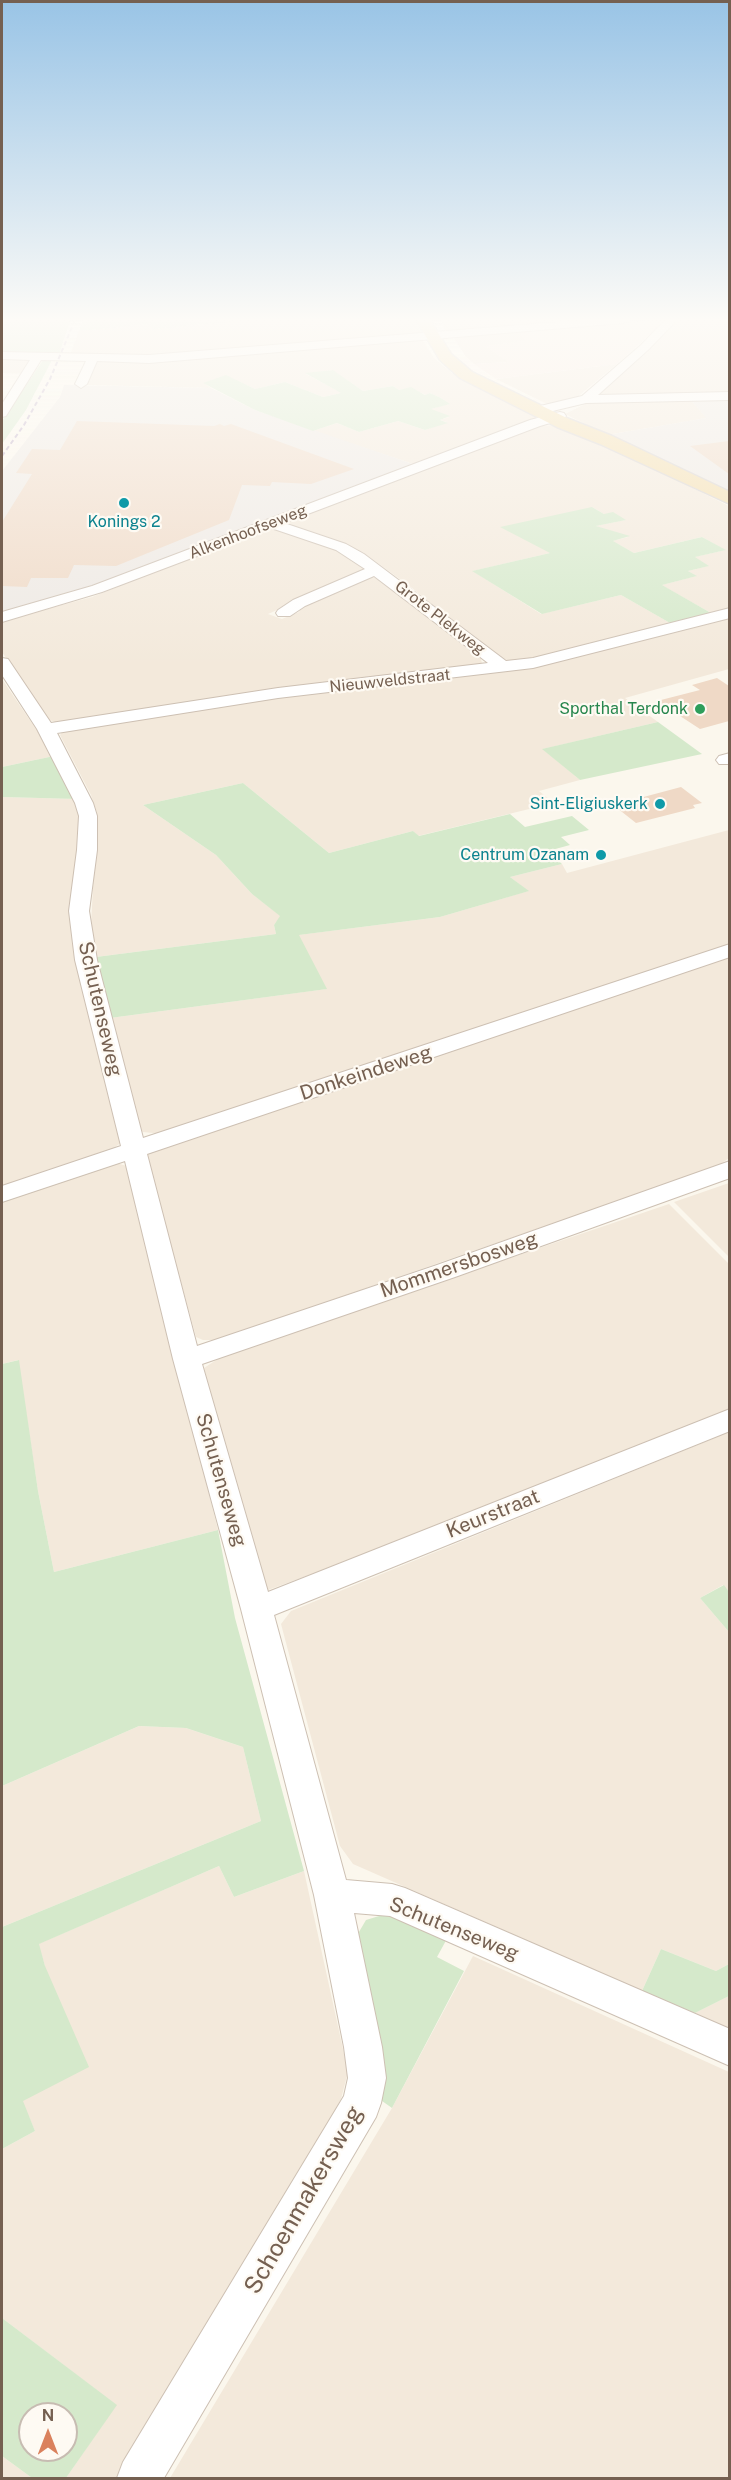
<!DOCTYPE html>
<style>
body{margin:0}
#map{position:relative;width:731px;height:2480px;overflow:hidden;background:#fbf7ed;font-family:"Public Sans",sans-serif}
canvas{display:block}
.frame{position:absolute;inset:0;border:3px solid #756051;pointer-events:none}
.north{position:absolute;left:18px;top:2402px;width:60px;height:60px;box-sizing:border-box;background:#fefaf3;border:2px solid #c7bcb2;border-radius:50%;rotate:0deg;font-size:16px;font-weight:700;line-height:24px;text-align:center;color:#756051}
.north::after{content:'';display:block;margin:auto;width:21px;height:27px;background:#da815d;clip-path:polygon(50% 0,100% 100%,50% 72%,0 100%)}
</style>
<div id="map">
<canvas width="731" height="2480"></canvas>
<div class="frame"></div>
<div class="north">N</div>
</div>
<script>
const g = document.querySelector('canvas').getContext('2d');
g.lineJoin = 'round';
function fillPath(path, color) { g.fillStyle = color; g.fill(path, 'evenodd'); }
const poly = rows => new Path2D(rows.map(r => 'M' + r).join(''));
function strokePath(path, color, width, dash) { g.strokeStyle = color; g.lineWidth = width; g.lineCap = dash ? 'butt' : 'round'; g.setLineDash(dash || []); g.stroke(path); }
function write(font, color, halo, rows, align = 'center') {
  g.font = font + ' "Public Sans",sans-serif'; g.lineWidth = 4.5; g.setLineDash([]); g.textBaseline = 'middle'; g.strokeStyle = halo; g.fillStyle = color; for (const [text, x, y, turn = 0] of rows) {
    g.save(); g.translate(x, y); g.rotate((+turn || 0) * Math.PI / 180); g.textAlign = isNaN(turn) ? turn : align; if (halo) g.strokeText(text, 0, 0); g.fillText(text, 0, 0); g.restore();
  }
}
const residential = poly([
 [246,320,415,320,422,334,145,358,70,355,79,331,149,324,154,329],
 [441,320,596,320,453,332,445,330],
 [678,320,729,320,729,394,602,397,595,395],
 [519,331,525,341,486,346,509,362,474,364,466,357,453,337],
 [422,339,434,358,452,373,541,417,413,464,313,431,337,423,359,432,398,421,425,430,447,422,439,420,449,417,430,409,449,404,441,398,430,393,426,395,411,388,399,390,393,386,363,391,332,370,306,374,342,393,323,397,285,382,255,389,226,376,204,383,211,388,87,385,95,364,99,362,140,362],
 [2,358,32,359,24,374,2,373],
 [617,364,576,398,552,404,547,404,496,379],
 [690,399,707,418,607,435,565,414,589,402],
 [558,425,622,453,729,506,729,608,711,613,661,585,696,576,688,571,708,566,694,557,725,550,702,537,634,553,612,541,628,537,595,526,625,520,604,514,592,507,550,553,473,571,541,614,621,595,670,623,538,657,520,661,507,660,496,656,412,588,364,553,284,522,538,426],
 [270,526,342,551,366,568,362,572,268,614,282,619,299,612,303,604,367,577,382,578,480,656,482,663,476,667,55,722,47,719,2,652,2,621,92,597],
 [729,616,729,669,625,698,658,722,543,749,580,780,539,791,554,803,418,836,413,831,329,853,243,783,143,805,216,855,252,894,281,916,274,925,276,934,96,957,91,925,97,813,91,795,60,735,63,731,285,696,508,671,557,662],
 [2,679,54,756,2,767],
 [2,797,77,799,79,827,72,914,122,1142,111,1150,2,1186],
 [729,830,729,946,163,1134,143,1132,137,1127,110,1018,326,989,298,935,440,917,528,891,510,877,562,864,567,873],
 [729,956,729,1158,718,1166,217,1340,203,1340,196,1337,146,1155,151,1150],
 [116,1163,127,1166,218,1530,54,1572,38,1491,18,1360,2,1364,2,1199,103,1165],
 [729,1183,729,1257,674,1202],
 [669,1204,729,1264,729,1410,331,1567,268,1590,260,1589,204,1368,224,1355],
 [729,1432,729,1592,723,1585,700,1598,729,1632,729,1964,716,1971,661,1949,642,1991,353,1864,340,1846,281,1624,291,1611],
 [139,1726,186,1728,243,1747,261,1821,2,1927,2,1786],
 [219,1866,234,1897,304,1871,348,2072,341,2099,291,2199,119,2478,66,2478,116,2405,2,2318,2,2149,35,2131,22,2101,45,1966,38,1944],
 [473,1956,729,2072,729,2478,170,2478,392,2108],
 [729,1996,729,2029,695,2013],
 [2,2456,32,2478,2,2478]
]);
const commercial = poly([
 [656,320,665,321,617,364,496,379,474,364,508,362,485,346,524,341,519,331]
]);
const industrial = poly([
 [64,385,211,388,255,410,413,464,100,583,2,612,2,471,60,397],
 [729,398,729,493,607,435,706,418,690,399]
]);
const green = poly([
 [2,320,70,320,59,355,2,354],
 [83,320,246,320,154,329,149,324,79,331],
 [43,360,51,360,51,362,26,410,2,444,2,421],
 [333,370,363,391,393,386,399,390,411,387,425,395,430,393,441,398,450,404,431,409,450,416,440,420,448,423,425,430,398,421,359,432,337,423,313,431,255,410,203,383,226,375,255,389,285,382,323,397,341,393,305,373],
 [592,507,604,514,613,512,626,520,596,526,630,536,613,541,634,553,702,537,726,550,695,557,709,566,688,571,697,576,662,585,711,613,670,623,621,595,542,614,472,571,550,553,500,527],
 [658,722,702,754,580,780,542,749],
 [54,756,77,799,2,797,2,767],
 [243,783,329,853,413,831,419,836,510,814,525,827,572,816,589,830,561,837,570,845,548,851,562,864,510,877,529,891,440,917,299,935,327,989,110,1018,96,957,276,934,274,925,280,916,252,894,216,855,143,805],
 [19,1360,38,1491,54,1572,218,1530,235,1618,304,1871,234,1897,219,1866,39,1944,45,1966,89,2067,23,2101,35,2131,2,2149,2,1927,261,1821,243,1747,186,1728,139,1726,2,1786,2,1364],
 [724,1585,729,1592,729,1632,700,1598],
 [389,1913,449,1935,437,1957,464,1971,392,2108,375,2096,356,1937,366,1920],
 [661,1949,716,1971,729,1964,729,1996,695,2013,642,1991],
 [2,2318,117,2405,66,2478,32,2478,2,2456],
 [30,2414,66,2414,66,2450,30,2450]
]);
const building = poly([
 [77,421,214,426,220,424,224,426,231,424,354,469,311,484,272,482,270,486,242,485,229,520,116,566,74,565,68,578,31,578,27,587,2,586,2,522,32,474,16,473,32,449,60,450],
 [729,441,729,474,690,446],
 [717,678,729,686,729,721,700,729,657,701,700,690,692,685],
 [681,787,702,803,693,805,695,808,636,823,617,808,621,807,620,805,623,805,621,803]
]);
const street = poly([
 [583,320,629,320,623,323,149,363,97,361,87,384,81,388,75,384,86,361,41,360,6,416,2,417,2,404,30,360,2,359,2,352,149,355,583,320],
 [665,320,677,320,649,349,598,395,730,392,730,400,586,403,540,414,536,413,534,410,536,407,582,396,641,345,665,320],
 [560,412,564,413,566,416,564,419,540,426,284,523,346,544,364,554,506,661,533,658,730,608,730,618,533,668,278,698,57,733,93,803,97,816,97,850,89,911,97,960,143,1138,730,944,730,957,147,1154,197,1346,437,1265,730,1161,730,1178,455,1277,202,1364,268,1592,730,1409,730,1431,274,1615,346,1880,392,1884,405,1888,730,2029,730,2066,390,1916,354,1913,382,2047,386,2078,381,2103,376,2117,164,2478,117,2478,123,2462,344,2096,348,2078,344,2047,314,1895,241,1609,173,1359,125,1161,2,1202,2,1186,121,1146,75,960,69,911,77,850,79,816,75,803,37,729,2,675,2,658,8,659,51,723,278,688,488,663,374,576,305,606,290,616,278,616,276,613,278,610,293,600,365,569,336,550,271,528,102,592,2,622,2,612,92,586,530,420,560,412],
 [730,753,730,764,719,764,716,760,719,756,730,753]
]);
const primary = poly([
 [416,320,430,320,451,354,472,372,569,419,612,436,730,492,730,504,600,444,557,427,460,378,440,360,416,320]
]);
const rail = poly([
 [2,456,24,425,50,379,75,320]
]);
const markers = [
 [124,503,6,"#0f9aa8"],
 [700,709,6,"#2e9e5b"],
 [660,804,6,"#0f9aa8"],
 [601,855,6,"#0f9aa8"]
];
const farCulturenames = [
 ["Konings 2",124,522,"center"],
 ["Sint-Eligiuskerk",648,804],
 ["Centrum Ozanam",589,855]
];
const farStreetnames = [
 ["Alkenhoofseweg",248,532,-21],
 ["Grote Plekweg",440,618,38],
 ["Nieuwveldstraat",390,681,-6]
];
const farLeisurenames = [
 ["Sporthal Terdonk",688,709]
];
const streetNames = [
 ["Schutenseweg",100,1009,77],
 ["Donkeindeweg",366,1073,-18],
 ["Mommersbosweg",459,1265,-19],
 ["Schutenseweg",221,1480,74],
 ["Keurstraat",493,1514,-22],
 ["Schutenseweg",454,1929,22]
];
const nearStreetnames = [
 ["Schoenmakersweg",304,2200,-60]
];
fillPath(residential, '#f3e9db');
fillPath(commercial, '#faebe2');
fillPath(industrial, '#eee9e4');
fillPath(green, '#d5e9cb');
fillPath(building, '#efd9c6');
strokePath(street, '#cdc0b3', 2);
strokePath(primary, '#d8d2ce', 3);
fillPath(street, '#fff');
fillPath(primary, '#f3ddac');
strokePath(rail, '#bbaac6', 2, [4.5, 3]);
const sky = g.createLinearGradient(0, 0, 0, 667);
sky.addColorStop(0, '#99c4e6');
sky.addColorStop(0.48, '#fdfbf7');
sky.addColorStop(1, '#fdfbf700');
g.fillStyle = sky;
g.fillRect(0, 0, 731, 667);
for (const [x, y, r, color] of markers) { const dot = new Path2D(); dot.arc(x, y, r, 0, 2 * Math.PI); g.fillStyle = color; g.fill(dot); strokePath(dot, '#fefaf3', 2); }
write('16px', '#0d838f', '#fefaf3', farCulturenames, 'right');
write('16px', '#756051', '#fefaf3', farStreetnames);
write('16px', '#27864d', '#fefaf3', farLeisurenames, 'right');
write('20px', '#756051', '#fefaf3', streetNames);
write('24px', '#756051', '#fefaf3', nearStreetnames);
</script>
